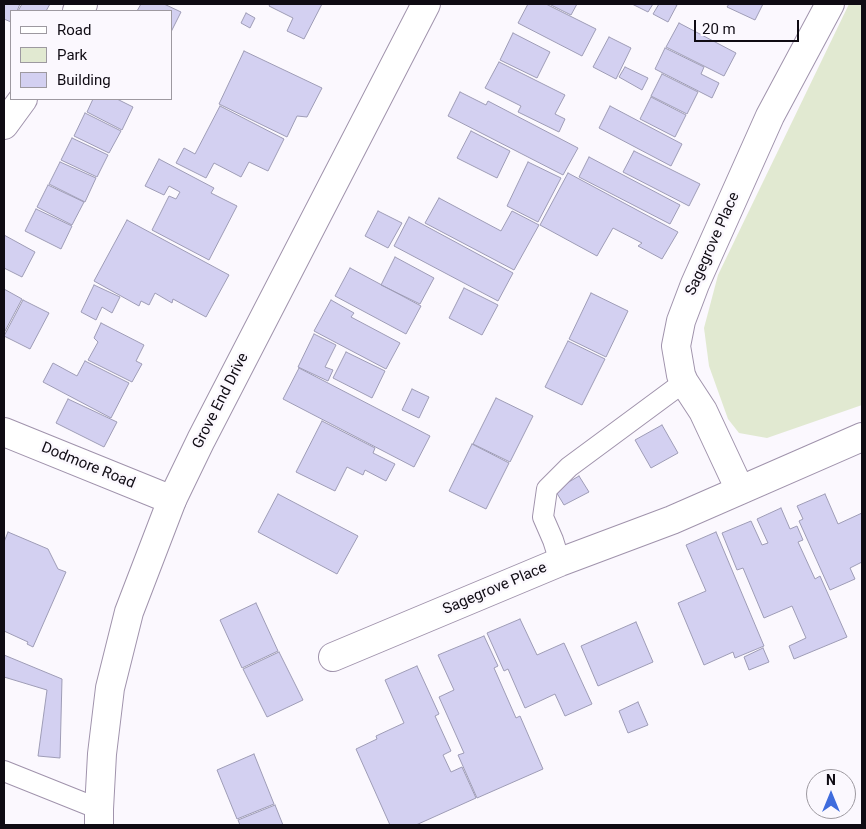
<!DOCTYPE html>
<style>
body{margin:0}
#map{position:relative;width:866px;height:829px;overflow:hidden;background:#fbf8fe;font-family:Roboto,sans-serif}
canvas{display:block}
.frame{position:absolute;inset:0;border:5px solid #0f0b13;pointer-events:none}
.legend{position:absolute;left:10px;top:10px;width:162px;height:90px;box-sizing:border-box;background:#fbf8fe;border:1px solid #9d99a0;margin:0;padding:6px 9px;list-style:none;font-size:15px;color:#0f0b13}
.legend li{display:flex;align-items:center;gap:10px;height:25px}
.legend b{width:25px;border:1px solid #9d99a0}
.north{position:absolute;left:806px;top:769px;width:50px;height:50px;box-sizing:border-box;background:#fbf8fe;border:1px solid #9d99a0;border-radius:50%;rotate:0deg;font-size:14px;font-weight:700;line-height:20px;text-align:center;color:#0f0b13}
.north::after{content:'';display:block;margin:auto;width:18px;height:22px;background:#3f6cdd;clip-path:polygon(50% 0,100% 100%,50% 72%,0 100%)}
.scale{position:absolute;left:694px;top:20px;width:105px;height:22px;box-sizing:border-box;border:2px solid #0f0b13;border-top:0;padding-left:6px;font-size:15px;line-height:18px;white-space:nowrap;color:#0f0b13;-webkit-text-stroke:4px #fbf8fe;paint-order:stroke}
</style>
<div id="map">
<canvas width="866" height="829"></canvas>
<div class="frame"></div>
<ul class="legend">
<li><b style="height:6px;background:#fff"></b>Road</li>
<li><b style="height:14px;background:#e1e9d1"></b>Park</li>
<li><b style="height:14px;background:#d3d0f1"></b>Building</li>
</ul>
<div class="north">N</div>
<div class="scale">20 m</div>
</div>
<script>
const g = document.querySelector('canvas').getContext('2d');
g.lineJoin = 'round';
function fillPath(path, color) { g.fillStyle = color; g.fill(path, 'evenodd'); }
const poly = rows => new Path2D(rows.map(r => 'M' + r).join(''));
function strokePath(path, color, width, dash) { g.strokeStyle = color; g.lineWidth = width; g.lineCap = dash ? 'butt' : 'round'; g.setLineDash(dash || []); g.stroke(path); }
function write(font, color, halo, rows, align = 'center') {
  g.font = font + ' Roboto,sans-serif'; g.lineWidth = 5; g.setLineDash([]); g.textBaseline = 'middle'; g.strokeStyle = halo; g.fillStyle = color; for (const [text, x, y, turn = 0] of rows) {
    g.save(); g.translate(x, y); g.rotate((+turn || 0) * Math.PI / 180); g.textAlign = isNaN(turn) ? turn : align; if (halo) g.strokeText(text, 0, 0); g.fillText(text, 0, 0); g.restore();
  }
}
const green = poly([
 [849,4,862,4,862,405,767,438,739,433,728,419,709,366,704,328,718,275]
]);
const building = poly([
 [4,4,20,4,17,11,11,11,11,22,4,19,4,4],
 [22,4,50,4,46,11,18,11,22,4],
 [141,4,164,4,181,12,171,32,171,11,137,11,141,4],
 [270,4,322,4,304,39,287,31,293,18,269,6,270,4],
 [528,4,546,4,596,29,582,56,518,23,528,4],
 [549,4,577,4,571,15,549,4],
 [632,4,653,4,648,12,632,4],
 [659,4,673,4,677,5,668,22,653,14,659,4],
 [729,4,763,4,755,20,727,7,729,4],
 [246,13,255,18,250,28,241,23,246,13],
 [679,23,736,53,724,76,666,47,679,23],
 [513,33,550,52,537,78,500,60,513,33],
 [609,37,631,48,616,79,593,67,609,37],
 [665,48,704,67,701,74,719,83,712,98,655,69,665,48],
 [244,51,322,88,307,117,297,116,287,137,219,104,244,51],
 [499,62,565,95,555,114,565,119,559,132,518,112,521,106,485,88,499,62],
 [625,67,648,78,642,90,619,77,625,67],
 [662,74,698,92,687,114,651,96,662,74],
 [460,92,486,105,488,101,578,148,563,175,448,116,460,92],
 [651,97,686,115,675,137,640,119,651,97],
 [93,99,117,99,133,107,122,130,87,112,93,99],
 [220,106,284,139,268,171,249,162,241,177,214,163,206,178,176,163,184,148,195,154,220,106],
 [610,106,682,144,671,166,599,128,610,106],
 [85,113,121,131,109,153,74,136,85,113],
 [471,131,510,151,497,178,457,158,471,131],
 [72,138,108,155,97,177,61,160,72,138],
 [634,151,700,184,689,206,623,172,634,151],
 [589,157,680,205,670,224,579,177,589,157],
 [159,159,214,188,211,193,237,206,209,260,152,230,169,196,176,199,180,192,169,186,164,195,145,186,159,159],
 [60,162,96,178,85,202,49,184,60,162],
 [528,162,561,178,538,222,507,206,528,162],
 [568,173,678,232,662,259,638,246,642,243,613,228,597,256,540,225,568,173],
 [48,185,84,202,72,225,37,207,48,185],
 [439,198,501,231,512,211,539,225,514,270,425,223,439,198],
 [36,209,72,226,61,249,25,231,36,209],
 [378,211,402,223,388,248,365,236,378,211],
 [409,217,513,273,498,301,394,246,409,217],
 [127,220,229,275,206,317,173,299,172,303,155,293,149,305,141,301,139,306,94,281,127,220],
 [4,235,35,252,22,277,4,268,4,235],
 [395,257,434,278,420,304,381,285,395,257],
 [350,268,421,306,406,334,335,296,350,268],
 [94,285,120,297,112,313,102,307,96,320,81,312,94,285],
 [464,288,498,305,482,335,449,318,464,288],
 [4,289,22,299,4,333,4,289],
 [591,293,628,311,606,357,569,339,591,293],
 [23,300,49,313,30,349,4,336,23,300],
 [331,300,354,313,351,317,400,343,386,369,314,331,331,300],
 [101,323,144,345,136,361,142,364,132,382,88,360,98,342,94,338,101,323],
 [314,334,336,345,325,367,333,370,328,381,298,367,314,334],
 [568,341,605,359,582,405,545,387,568,341],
 [346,352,385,371,372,398,333,378,346,352],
 [85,361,129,383,111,418,43,382,53,363,77,376,85,361],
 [299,368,430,436,414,467,283,399,299,368],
 [412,389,429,397,419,418,402,410,412,389],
 [496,398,533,416,510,462,473,444,496,398],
 [68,399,117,422,104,447,56,423,68,399],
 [322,421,375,448,373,453,395,464,386,481,365,470,363,475,347,467,335,491,296,472,322,421],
 [662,425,678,453,651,468,635,440,662,425],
 [472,444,509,463,486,509,449,491,472,444],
 [579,476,589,492,564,505,555,490,579,476],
 [278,494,358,536,337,574,258,532,278,494],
 [825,494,838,524,862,513,862,562,850,568,855,579,830,590,799,521,803,519,797,506,825,494],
 [781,508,790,529,797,526,803,540,798,542,815,579,820,576,847,637,794,659,789,646,806,638,792,606,764,618,743,568,737,570,722,533,751,521,762,545,768,543,757,519,781,508],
 [8,532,48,549,58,569,66,572,33,647,27,644,28,642,4,631,4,542,8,532],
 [716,532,764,646,735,658,733,652,704,665,678,603,706,591,686,545,716,532],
 [256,603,278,651,242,668,220,620,256,603],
 [520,619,537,655,564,643,592,704,565,716,555,694,525,708,508,669,504,671,487,633,520,619],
 [636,622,653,662,598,686,581,646,636,622],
 [484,636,498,666,494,668,516,718,520,716,543,769,477,798,458,755,464,753,439,697,454,690,438,655,484,636],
 [763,648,769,662,749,670,744,657,763,648],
 [279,652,303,700,267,717,243,669,279,652],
 [4,655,62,679,60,758,38,756,47,690,4,677,4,655],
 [417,666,439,714,435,716,451,751,443,755,451,772,462,767,476,798,416,825,390,825,356,749,377,739,376,736,404,723,385,680,417,666],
 [638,702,648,725,628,733,619,711,638,702],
 [254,754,274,804,237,819,217,770,254,754],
 [275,805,283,825,240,825,238,820,275,805]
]);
const service = poly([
 [560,562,553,540,543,517,547,489,569,467,684,382],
 [4,771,99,809]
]);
const minor = poly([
 [77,11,83,4],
 [4,125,23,99],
 [4,432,172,500],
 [740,490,703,411,684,382,681,375,676,346,681,321,695,284,770,116,830,4],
 [333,657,560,562,672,520,862,437]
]);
const tertiary = poly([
 [99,825,99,809,102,754,110,688,129,612,172,500,201,440,426,4]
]);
const streetNames = [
 ["Sagegrove Place",713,244,-66],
 ["Grove End Drive",221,401,-63],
 ["Dodmore Road",88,466,22],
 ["Sagegrove Place",495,589,-23]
];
fillPath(green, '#e1e9d1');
fillPath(building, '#d3d0f1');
strokePath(building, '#9e9cb6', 1);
strokePath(service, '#a093ac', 22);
strokePath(minor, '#a093ac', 30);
strokePath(tertiary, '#a093ac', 30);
strokePath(service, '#fff', 20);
strokePath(minor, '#fff', 28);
strokePath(tertiary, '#fff', 28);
write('15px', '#0f0b13', '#fbf8fe', streetNames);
</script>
